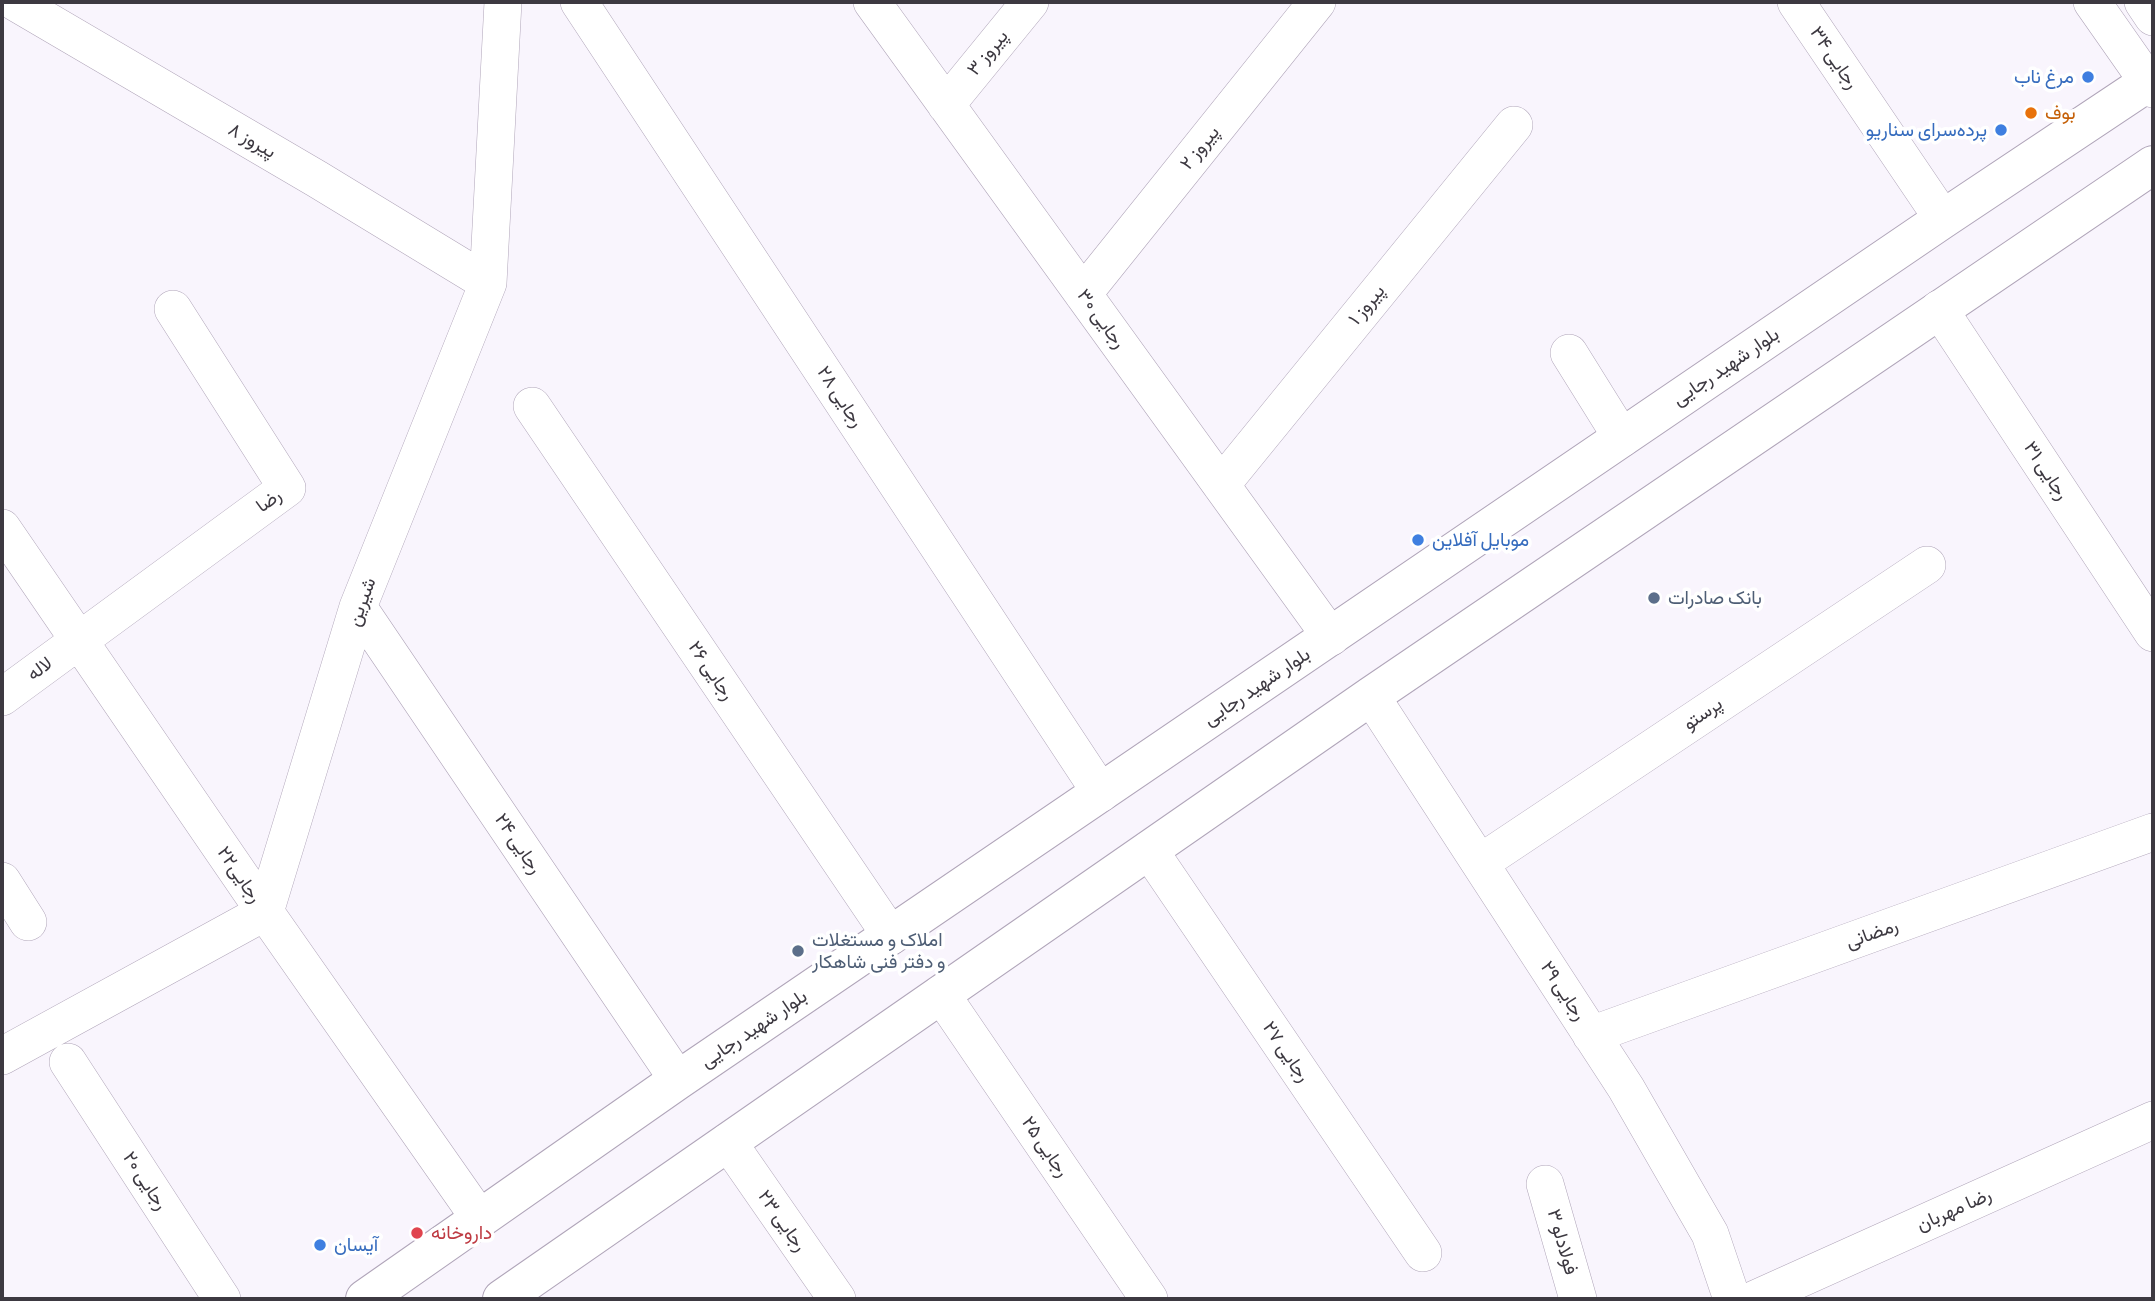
<!DOCTYPE html>
<meta charset="utf-8">
<style>
body{margin:0}
#map{position:relative;width:2155px;height:1301px;overflow:hidden;background:#f9f5fd;font-family:Literata,serif}
canvas{display:block}
.frame{position:absolute;inset:0;border:4px solid #3d3941;pointer-events:none}
</style>
<div id="map">
<canvas width="2155" height="1301"></canvas>
<div class="frame"></div>
</div>
<script>
const g = document.querySelector('canvas').getContext('2d');
g.lineJoin = 'round';
const poly = rows => new Path2D(rows.map(r => 'M' + r).join(''));
function strokePath(path, color, width, dash) { g.strokeStyle = color; g.lineWidth = width; g.lineCap = dash ? 'butt' : 'round'; g.setLineDash(dash || []); g.stroke(path); }
function write(font, color, halo, rows, align = 'center') {
  g.font = font + ' Literata,Vazirmatn,serif'; g.lineWidth = 7; g.setLineDash([]); g.textBaseline = 'middle'; g.strokeStyle = halo; g.fillStyle = color; for (const [text, x, y, turn = 0] of rows) {
    g.save(); g.translate(x, y); g.rotate((+turn || 0) * Math.PI / 180); g.textAlign = isNaN(turn) ? turn : align; if (halo) g.strokeText(text, 0, 0); g.fillText(text, 0, 0); g.restore();
  }
}
const minor = poly([
 [15,2,317,179,488,283],
 [579,2,1101,793],
 [872,2,1331,637],
 [1796,2,1943,219],
 [2092,2,2153,89],
 [2143,2,2153,17],
 [946,105,1030,2],
 [1083,294,1317,2],
 [1939,309,2153,633],
 [1569,353,1622,438],
 [532,406,891,936],
 [1221,485,1514,125],
 [2,528,265,912,480,1219],
 [358,607,678,1080],
 [1371,696,1626,1088,1710,1234,1732,1299],
 [2,697,287,488,173,309],
 [1149,850,1423,1253],
 [1480,863,1927,565],
 [2,881,28,922],
 [941,994,1149,1299],
 [1591,1035,2153,832],
 [2,1056,265,912,358,607,488,283,503,2],
 [68,1062,222,1299],
 [728,1142,837,1299],
 [1545,1184,1578,1299],
 [1755,1299,2153,1120]
]);
const major = poly([
 [365,1299,678,1080,1943,219,2153,79],
 [502,1299,1371,696,2153,165]
]);
const markers = [
 [2088,77,7,"#3f7fe0"],
 [2031,113,7,"#e8710a"],
 [2001,130,7,"#3f7fe0"],
 [1418,540,7,"#3f7fe0"],
 [1654,598,7,"#5c6f8a"],
 [798,951,7,"#5c6f8a"],
 [417,1233,7,"#e0444e"],
 [320,1245,7,"#3f7fe0"]
];
const streetNames = [
 ["پیروز ۳",988,53,-51],
 ["رجایی ۳۴",1834,58,56],
 ["پیروز ۸",252,141,30],
 ["پیروز ۲",1200,148,-51],
 ["پیروز ۱",1367,305,-51],
 ["رجایی ۳۰",1101,319,54],
 ["بلوار شهید رجایی",1726,367,-34],
 ["رجایی ۲۸",840,397,57],
 ["رجایی ۳۱",2046,471,57],
 ["رضا",269,501,-36],
 ["شیرین",362,602,-70],
 ["لاله",40,669,-36],
 ["رجایی ۲۶",711,671,56],
 ["بلوار شهید رجایی",1257,687,-34],
 ["پرستو",1703,714,-34],
 ["رجایی ۲۴",518,844,56],
 ["۲۲رجایی",239,875,56],
 ["رمضانی",1872,934,-20],
 ["رجایی ۲۹",1563,991,57],
 ["بلوار شهید رجایی",754,1029,-34],
 ["رجایی ۲۷",1286,1052,56],
 ["رجایی ۲۵",1045,1147,56],
 ["رجایی ۲۰",145,1181,57],
 ["رضا مهربان",1954,1210,-24],
 ["رجایی ۲۳",782,1221,55],
 ["فولادلو ۳",1562,1242,74]
];
const shopNames = [
 ["مرغ ناب",2074,77],
 ["پرده‌سرای سناریو",1987,130],
 ["موبایل آفلاین",1432,540,"left"],
 ["آیسان",334,1245,"left"]
];
const foodNames = [
 ["بوف",2045,113]
];
const serviceNames = [
 ["بانک صادرات",1668,598],
 ["املاک و مستغلات",812,940],
 ["و دفتر فنی شاهکار",812,962]
];
const healthNames = [
 ["داروخانه",431,1233]
];
strokePath(minor, '#b0a5b9', 38);
strokePath(major, '#b0a5b9', 40);
strokePath(minor, '#fff', 37);
strokePath(major, '#fff', 38);
for (const [x, y, r, color] of markers) { const dot = new Path2D(); dot.arc(x, y, r, 0, 2 * Math.PI); g.fillStyle = color; g.fill(dot); strokePath(dot, '#fff', 2.5); }
write('19px', '#3d3941', '#fff', streetNames);
write('19px', '#366cbe', '#fff', shopNames, 'right');
write('19px', '#c56008', '#fff', foodNames, 'left');
write('19px', '#4e5e75', '#fff', serviceNames, 'left');
write('19px', '#be3a42', '#fff', healthNames, 'left');
</script>
